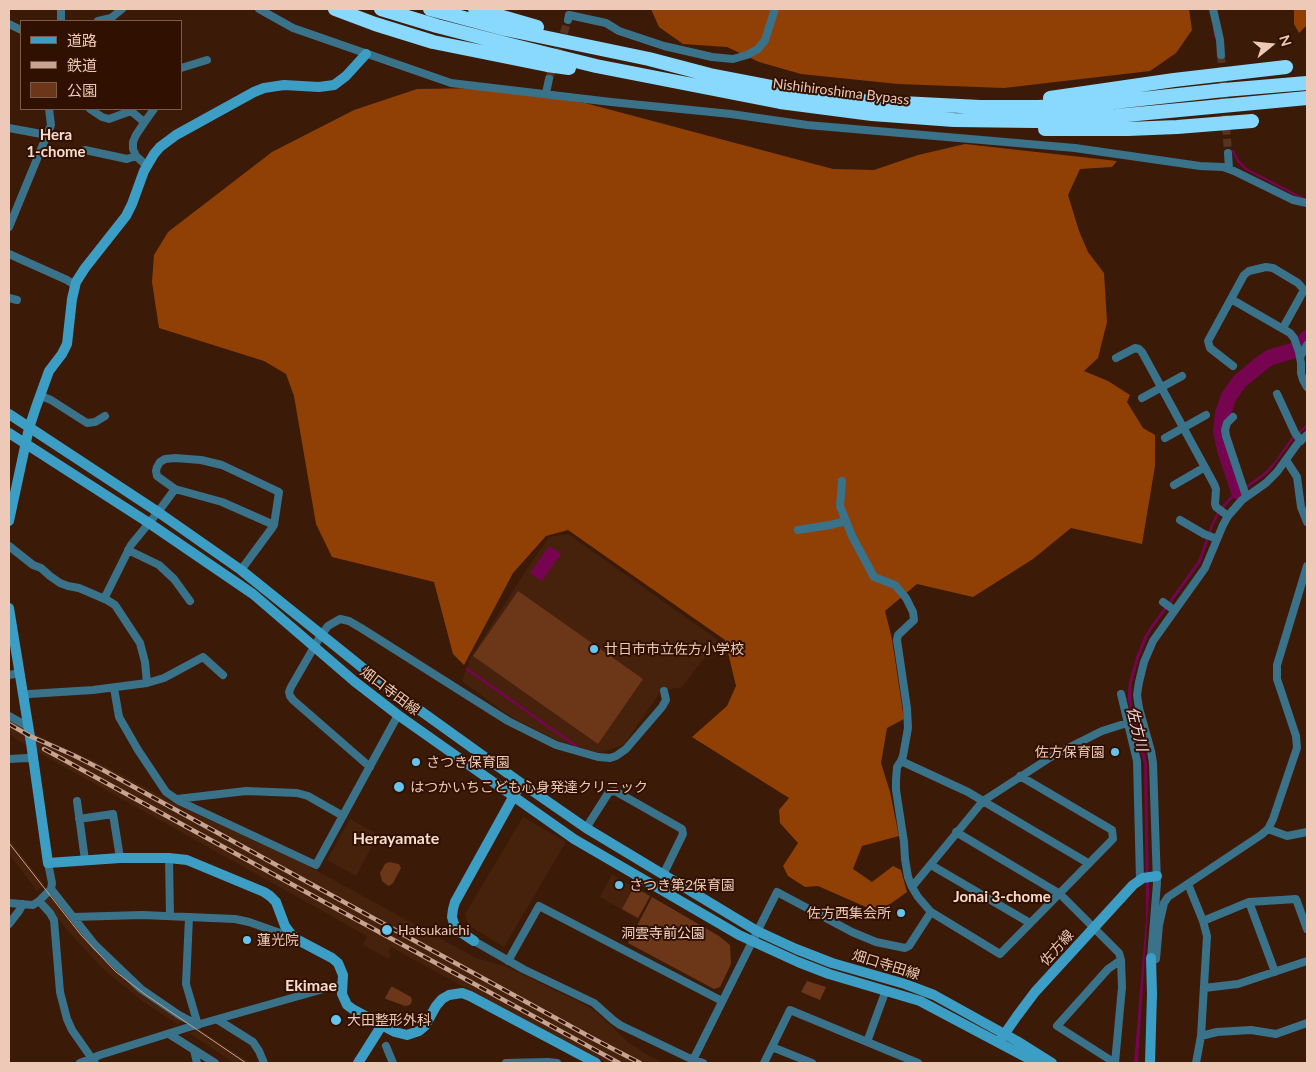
<!DOCTYPE html>
<meta charset="utf-8">
<style>
body{margin:0}
#map{position:relative;width:1316px;height:1072px;overflow:hidden;background:#3b1a08;font-family:Lato,"Noto Sans JP",sans-serif}
canvas{display:block}
.frame{position:absolute;inset:0;border:10px solid #eec9b7;pointer-events:none}
.legend{position:absolute;left:20px;top:20px;width:162px;height:90px;box-sizing:border-box;background:#301101;border:1px solid #7c5b4a;margin:0;padding:6px 9px;list-style:none;font-size:15px;color:#eec9b7}
.legend li{display:flex;align-items:center;gap:10px;height:25px}
.legend b{width:25px;border:1px solid #7c5b4a}
.north{position:absolute;left:1246px;top:20px;width:50px;height:50px;-webkit-text-stroke:4px #301101;paint-order:stroke;rotate:73deg;font-size:14px;font-weight:700;line-height:20px;text-align:center;color:#eec9b7}
.north::after{content:'';display:block;margin:auto;width:18px;height:22px;background:#eec9b7;clip-path:polygon(50% 0,100% 100%,50% 72%,0 100%)}
</style>
<div id="map">
<canvas width="1316" height="1072"></canvas>
<div class="frame"></div>
<ul class="legend">
<li><b style="height:6px;background:#3d9ec5"></b>道路</li>
<li><b style="height:6px;background:#c7a391"></b>鉄道</li>
<li><b style="height:14px;background:#6c3719"></b>公園</li>
</ul>
<div class="north">N</div>
</div>
<script>
const g = document.querySelector('canvas').getContext('2d');
g.lineJoin = 'round';
function fillPath(path, color) { g.fillStyle = color; g.fill(path, 'evenodd'); }
const poly = rows => new Path2D(rows.map(r => 'M' + r).join(''));
function strokePath(path, color, width, dash) { g.strokeStyle = color; g.lineWidth = width; g.lineCap = dash ? 'butt' : 'round'; g.setLineDash(dash || []); g.stroke(path); }
function write(font, color, halo, rows, align = 'center') {
  g.font = font + ' Lato,"Noto Sans JP",sans-serif'; g.lineWidth = 4; g.setLineDash([]); g.textBaseline = 'middle'; g.strokeStyle = halo; g.fillStyle = color; for (const [text, x, y, turn = 0] of rows) {
    g.save(); g.translate(x, y); g.rotate((+turn || 0) * Math.PI / 180); g.textAlign = isNaN(turn) ? turn : align; if (halo) g.strokeText(text, 0, 0); g.fillText(text, 0, 0); g.restore();
  }
}
const built = poly([
 [568,534,718,640,682,687,661,691,624,745,598,753,558,741,511,717,462,681,471,657,525,572,549,537],
 [9,720,45,739,105,766,181,807,299,861,476,958,505,966,587,1006,595,1011,629,1043,648,1055,663,1063,608,1063,515,1015,391,947,388,952,391,955,389,959,385,957,363,945,367,936,27,746,9,734],
 [523,817,566,842,504,947,468,925,465,914],
 [350,819,378,835,356,876,327,860],
 [9,839,44,884,37,891,9,854],
 [612,874,650,897,638,919,600,897],
 [52,894,108,961,187,1021,177,1024,142,1001,102,968,67,930,45,901],
 [199,1029,229,1049,251,1063,234,1063,189,1033]
]);
const green = poly([
 [518,591,643,679,598,744,473,656],
 [389,862,399,864,401,868,393,883,389,886,387,885,382,881,380,873,385,864],
 [634,887,650,896,638,918,622,909],
 [652,897,719,936,730,945,731,964,720,987,714,989,628,943],
 [807,981,826,987,820,1000,801,992],
 [391,987,393,987,411,997,412,1001,410,1005,405,1006,386,999,385,998]
]);
const forest = poly([
 [651,9,1189,9,1192,30,1176,53,1150,71,1004,88,898,84,801,74,759,62,727,47,683,44,659,27],
 [1294,9,1307,9,1307,25,1299,33,1294,24],
 [487,88,585,103,833,169,874,170,918,155,965,144,1117,161,1112,167,1080,169,1068,195,1079,231,1088,252,1104,273,1107,322,1098,358,1084,371,1108,381,1130,395,1127,402,1143,428,1155,435,1155,466,1142,544,1071,528,1033,559,973,597,917,584,885,611,892,639,904,719,887,728,881,763,890,792,899,836,862,846,853,869,872,882,893,866,901,870,907,892,886,907,875,911,818,886,805,887,788,876,783,866,798,843,780,823,779,810,789,798,692,737,727,706,736,686,725,640,568,530,546,536,513,573,464,665,453,654,434,582,332,557,316,524,294,396,286,374,264,361,159,328,152,282,154,255,168,232,272,152,354,110,417,89]
]);
const water = poly([
 [1307,424,1307,427,1293,440,1272,468,1267,474,1232,499,1221,511,1213,526,1201,562,1152,629,1147,638,1139,658,1132,682,1131,701,1143,746,1147,763,1149,896,1138,1063,1134,1063,1146,918,1146,896,1144,764,1128,701,1128,691,1129,682,1136,657,1144,637,1150,627,1198,561,1211,525,1218,510,1230,497,1265,472,1275,461,1291,438],
 [549,546,561,554,542,581,530,573]
]);
const stream = poly([
 [1214,27,1215,36],
 [1233,151,1238,161,1246,169,1304,199],
 [467,669,576,746]
]);
const river = poly([
 [1239,492,1225,450,1221,431,1223,413,1229,396,1240,381,1263,362,1271,357,1296,350,1301,346,1307,338]
]);
const streetTunnel = poly([
 [1221,55,1228,153],
 [549,79,568,20]
]);
const street = poly([
 [61,9,61,21],
 [259,9,293,28,451,83,611,102,731,114,807,125,1075,148,1200,166,1223,167,1234,171,1293,200,1307,203],
 [1213,9,1220,40,1221,55],
 [568,20,569,15,606,23,619,31,664,46,712,57,733,59,747,55,758,49,765,40,775,9],
 [98,21,111,18,122,9],
 [9,24,21,30],
 [181,68,207,60],
 [546,93,549,79],
 [90,109,102,117,109,119,131,111,144,122],
 [9,128,47,135],
 [85,150,127,159,136,156],
 [1228,153,1229,169],
 [147,166,136,156,133,149,133,142,136,135,144,123,154,109],
 [9,227,51,125,49,109],
 [9,254,67,280,75,285],
 [9,298,17,300],
 [1231,299,1290,333,1294,338,1299,352,1301,363,1301,373,1303,380,1307,387],
 [1300,357,1307,345],
 [1116,358,1135,348,1139,349,1142,352,1214,484,1216,489,1215,504,1216,507,1228,516],
 [1233,366,1210,348,1208,341,1244,275,1249,271,1266,267,1273,268,1298,283,1304,290,1283,328],
 [1277,394,1295,433,1301,441],
 [41,396,51,400,87,423,95,422,105,416],
 [1142,398,1182,376],
 [1233,417,1227,423,1225,430,1226,436,1246,496],
 [1165,438,1206,415],
 [1286,460,1297,477,1301,507,1307,522],
 [842,481,840,506,852,536,874,577,895,585,906,598,913,612,914,620,898,635,897,640,907,708,908,728,903,756,901,761,968,792,983,801,1054,755,1102,731,1127,723],
 [1174,485,1205,467],
 [1180,520,1204,534,1217,539],
 [798,530,830,525,846,521],
 [9,546,33,565,41,568,50,576,60,583,68,586,79,588,107,600,115,605,140,643,145,662,147,683],
 [128,550,159,565,174,579,190,601],
 [241,570,272,528,274,525,279,492,222,465,201,460,175,458,165,459,160,462,157,467,156,471,157,476,175,489,222,502,274,525],
 [104,599,131,545,158,512,175,489],
 [1163,602,1174,610],
 [9,675,20,673],
 [114,688,119,717,138,750,166,792,179,801,316,865,398,715],
 [1121,694,1137,761,1140,880],
 [24,696,29,694,93,690,147,683,164,678,203,657,223,675],
 [9,716,29,727],
 [9,759,27,758,34,759],
 [901,761,897,767,896,780,896,790,904,842,905,859,908,877,912,887,918,897,931,912,1000,954,1113,839,1112,830,1020,776],
 [370,767,293,700,290,696,289,692,291,687,321,635,328,626,340,619,349,621,361,628,508,721,556,745,598,757,610,758,616,756,626,749,662,707,666,700,664,691],
 [177,799,246,791,297,793,308,796,343,816],
 [77,801,85,860],
 [79,819,113,814,120,858],
 [586,828,609,792,615,791,682,829,683,834,663,875],
 [1268,829,1287,836,1307,832],
 [956,832,1060,894,1119,953,1121,960,1122,987,1115,1063],
 [169,858,170,916],
 [931,865,1030,923],
 [1188,884,1203,921,1207,936,1201,1036,1196,1063],
 [912,887,983,801,1088,863],
 [51,889,95,945,141,989,179,1015,198,1025],
 [39,901,50,913,54,920,60,992,67,1019,72,1030,95,1063],
 [1249,902,1275,972],
 [9,903,33,905,39,901,51,889,52,883,48,863],
 [73,917,142,915,235,919,249,922,280,933,288,932],
 [189,917,186,984,198,1025],
 [1203,921,1249,902,1296,899,1307,929],
 [9,924,19,911,23,904],
 [474,941,523,969,594,1003,613,1020,620,1025,689,1058,703,1063],
 [1151,958,1157,883,1153,763,1151,751,1139,708,1137,695,1139,682,1144,662,1153,641,1205,568,1223,525,1228,516,1242,500,1266,483,1277,472,1298,443,1307,435],
 [1156,959,1159,925,1164,903,1168,897,1261,835,1268,829,1273,819,1297,748,1296,736,1277,679,1277,665,1307,566],
 [508,961,539,906,722,1001],
 [1204,988,1238,984,1307,961],
 [218,1020,253,1042,259,1051,264,1063],
 [169,1034,215,1063],
 [1201,1036,1217,1032,1251,1030,1276,1034,1307,1023],
 [867,1042,886,990],
 [386,1046,393,1063],
 [772,1047,812,1063],
 [194,1050,197,1063],
 [693,1060,777,892,852,932,876,942,905,948,909,946,931,912],
 [80,1063,100,1055,186,1028,327,988,342,985],
 [506,1063,548,1062,557,1063],
 [764,1063,790,1010,918,1063],
 [1115,1063,1057,1026,1108,969,1121,960]
]);
const secondary = poly([
 [9,414,158,512,241,570,379,681,521,783,586,828,757,931,796,949,832,963,905,984,934,995,1017,1041,1052,1063],
 [9,433,149,523,253,594,354,681,398,715,574,839,739,935,798,962,829,974,920,1001,1037,1063],
 [9,521,29,428,36,407,49,371,62,354,67,344,72,299,76,282,85,268,126,216,132,204,144,171,154,154,160,147,176,135,254,92,264,88,284,85,319,87,334,85,346,76,366,54],
 [9,608,31,743,48,863,120,858,169,858,187,860,264,892,270,896,276,902,285,926,291,934,298,940,332,958,338,963,343,975,342,994,347,1005,354,1010,395,1032,407,1035,419,1031,425,1026,436,1006,442,999,449,995,462,993,470,996,596,1063],
 [474,941,459,931,454,924,452,917,453,909,455,902,521,783],
 [1001,1039,1017,1016,1035,992,1133,885,1143,878,1157,876],
 [358,1063,382,1025],
 [1150,1063,1152,994,1151,958]
]);
const highway = poly([
 [335,9,375,24,433,42,547,65,569,68],
 [381,9,437,26,503,43,596,66,780,102,872,114,954,120,1035,121,1116,116,1307,98],
 [430,9,505,29,649,59,710,75,798,92,862,101,980,107,1038,107,1096,104,1224,90,1307,83],
 [475,9,537,27],
 [1050,98,1174,80,1286,67],
 [1045,129,1128,129,1177,127,1252,121]
]);
const tram = poly([
 [9,843,81,935,116,972,146,995,246,1063]
]);
const rail = poly([
 [9,724,30,736,73,755,103,770,592,1038,640,1063],
 [44,749,619,1063]
]);
const markers = [
 [594,649,5,"#64c5ee"],
 [1115,752,5,"#64c5ee"],
 [416,762,5,"#64c5ee"],
 [399,787,6,"#64c5ee"],
 [619,885,5,"#64c5ee"],
 [901,913,5,"#64c5ee"],
 [387,930,6,"#64c5ee"],
 [247,940,5,"#64c5ee"],
 [336,1020,6,"#64c5ee"]
];
const streetNames = [
 ["Nishihiroshima Bypass",841,92,7],
 ["畑口寺田線",390,691,37],
 ["佐方線",1057,948,-48],
 ["畑口寺田線",886,965,17]
];
const poiNames = [
 ["廿日市市立佐方小学校",604,649],
 ["佐方保育園",1105,752,"right"],
 ["さつき保育園",426,762],
 ["はつかいちこども心身発達クリニック",410,787],
 ["さつき第2保育園",629,885],
 ["佐方西集会所",891,913,"right"],
 ["Hatsukaichi",398,930],
 ["蓮光院",257,940],
 ["大田整形外科",347,1020]
];
const parkNames = [
 ["洞雲寺前公園",663,933]
];
const neighbourhoodNames = [
 ["Hera",56,135],
 ["1-chome",56,152],
 ["Jonai 3-chome",1002,897]
];
const waterNames = [
 ["佐方川",1137,729,76]
];
const quarterNames = [
 ["Herayamate",396,839],
 ["Ekimae",311,986]
];
fillPath(built, '#46220d');
fillPath(green, '#6c3719');
fillPath(forest, '#914005');
fillPath(water, '#770450');
strokePath(stream, '#770450', 2.5);
strokePath(river, '#770450', 16);
strokePath(streetTunnel, '#563422', 8, [8, 4]);
strokePath(street, '#3a728a', 8);
strokePath(secondary, '#3d9ec5', 10);
strokePath(highway, '#88d9fd', 14);
strokePath(tram, '#c7a391', 1);
strokePath(rail, '#c7a391', 4.5);
strokePath(rail, '#301101', 2.5, [8]);
for (const [x, y, r, color] of markers) { const dot = new Path2D(); dot.arc(x, y, r, 0, 2 * Math.PI); g.fillStyle = color; g.fill(dot); strokePath(dot, '#301101', 2); }
write('14px', '#eec9b7', '#301101', streetNames);
write('14px', '#eec9b7', '#301101', poiNames, 'left');
write('14px', '#f2d5c7', '#301101', parkNames);
write('bold 15px', '#f9dccd', '#301101', neighbourhoodNames);
write('italic 15px', '#f4d7e4', '#301101', waterNames);
write('bold 16px', '#f9dccd', '#301101', quarterNames);
</script>
